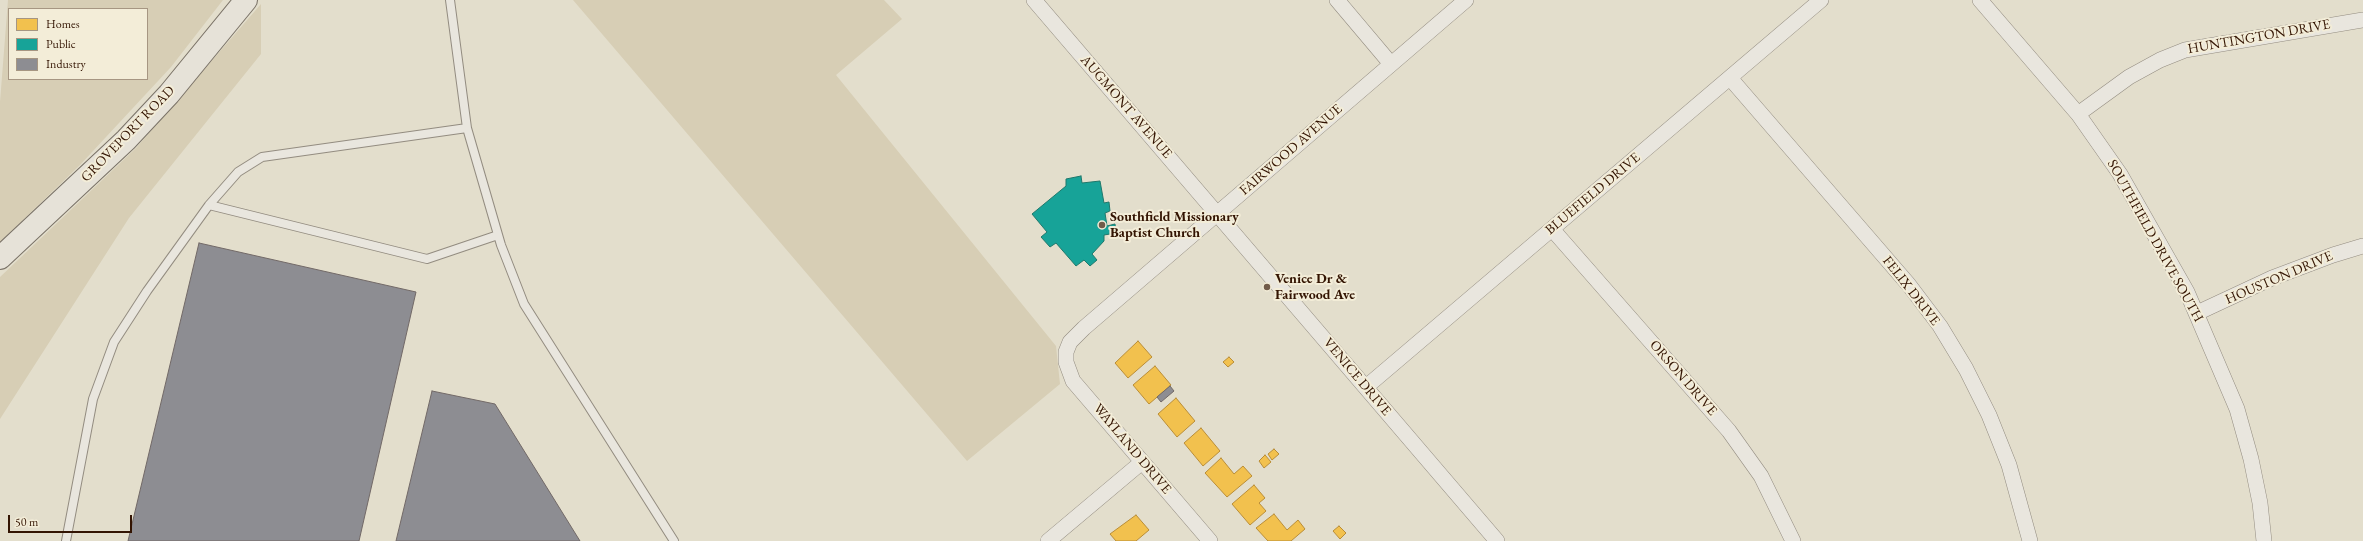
<!DOCTYPE html>
<style>
body{margin:0}
#map{position:relative;width:2363px;height:541px;overflow:hidden;background:#e3decc;font-family:"EB Garamond",serif}
canvas{display:block}
.legend{position:absolute;left:8px;top:8px;width:140px;height:72px;box-sizing:border-box;background:#f3edd8;border:1px solid #a69682;margin:0;padding:5px 7px;list-style:none;font-size:12px;color:#331402}
.legend li{display:flex;align-items:center;gap:8px;height:20px}
.legend b{width:20px;border:1px solid #a69682}
.scale{position:absolute;left:8px;top:515px;width:124px;height:18px;box-sizing:border-box;border:2px solid #331402;border-top:0;padding-left:5px;font-size:12px;line-height:14px;white-space:nowrap;color:#331402;-webkit-text-stroke:3px #f3edd8;paint-order:stroke}
</style>
<div id="map">
<canvas width="2363" height="541"></canvas>
<ul class="legend">
<li><b style="height:11px;background:#f2c14e"></b>Homes</li>
<li><b style="height:11px;background:#17a398"></b>Public</li>
<li><b style="height:11px;background:#8d8d92"></b>Industry</li>
</ul>
<div class="scale">50 m</div>
</div>
<script>
const g = document.querySelector('canvas').getContext('2d');
g.lineJoin = 'round';
function fillPath(path, color) { g.fillStyle = color; g.fill(path, 'evenodd'); }
const poly = rows => new Path2D(rows.map(r => 'M' + r).join(''));
function strokePath(path, color, width, dash) { g.strokeStyle = color; g.lineWidth = width; g.lineCap = dash ? 'butt' : 'round'; g.setLineDash(dash || []); g.stroke(path); }
function write(font, color, halo, rows, align = 'center') {
  g.font = font + ' "EB Garamond",serif'; g.lineWidth = 4; g.setLineDash([]); g.textBaseline = 'middle'; g.strokeStyle = halo; g.fillStyle = color; for (const [text, x, y, turn = 0] of rows) {
    g.save(); g.translate(x, y); g.rotate((+turn || 0) * Math.PI / 180); g.textAlign = isNaN(turn) ? turn : align; if (halo) g.strokeText(text, 0, 0); g.fillText(text, 0, 0); g.restore();
  }
}
const green = poly([
 [8,0,223,0,171,67,80,165,0,242,0,102],
 [9,9,147,9,147,79,9,79],
 [573,0,884,0,902,19,836,75,1056,346,1060,384,967,461],
 [261,4,261,54,129,218,0,419,0,277,136,148]
]);
const homes = poly([
 [1138,341,1152,357,1128,378,1115,363,1138,341],
 [1229,357,1234,362,1228,367,1223,362,1229,357],
 [1155,366,1171,385,1149,404,1133,385,1155,366],
 [1176,398,1195,421,1177,437,1158,414,1176,398],
 [1201,428,1220,451,1203,466,1184,443,1201,428],
 [1274,449,1279,454,1272,460,1268,454,1274,449],
 [1265,455,1271,462,1264,468,1259,461,1265,455],
 [1221,458,1234,474,1243,466,1252,476,1227,497,1205,473,1221,458],
 [1254,485,1265,498,1259,503,1266,511,1250,525,1232,504,1254,485],
 [1274,514,1287,530,1298,520,1305,529,1291,541,1268,541,1256,528,1274,514],
 [1136,515,1149,530,1136,541,1116,541,1110,534,1136,515],
 [1339,526,1346,533,1340,539,1333,531,1339,526]
]);
const public = poly([
 [1081,176,1082,183,1100,181,1104,203,1109,202,1110,211,1105,213,1107,226,1115,224,1116,233,1104,235,1104,241,1092,254,1097,260,1090,266,1084,260,1076,266,1056,243,1050,247,1041,237,1047,232,1032,214,1066,186,1066,179,1081,176]
]);
const industry = poly([
 [199,243,416,292,359,541,128,541,199,243],
 [1170,386,1174,391,1161,402,1157,397,1170,386],
 [432,391,495,404,580,541,396,541,432,391]
]);
const lane = poly([
 [450,0,467,128,501,245,524,304,674,541],
 [209,205,427,259,498,235],
 [66,541,93,399,114,342,147,291,209,205,238,172,262,157,467,128]
]);
const street = poly([
 [1034,0,1497,541],
 [1337,0,1391,64],
 [1980,0,2078,114,2120,174,2187,292,2237,409,2251,459,2260,503,2264,541],
 [1730,78,1909,285,1940,326,1966,369,1989,415,2009,465,2030,541],
 [2078,114,2129,77,2160,60,2185,50,2363,20],
 [1552,229,1729,431,1761,476,1793,541],
 [2197,313,2272,278,2333,255,2363,246],
 [1366,387,1821,0],
 [1048,541,1142,462],
 [1210,541,1073,381,1066,362,1066,352,1070,342,1084,328,1466,0]
]);
const primary = poly([
 [0,258,126,140,169,94,246,0]
]);
const markers = [
 [1102,225,4,"#715b49"],
 [1267,287,4,"#715b49"]
];
const streetNames = [
 ["HUNTINGTON DRIVE",2259,37,-10],
 ["AUGMONT AVENUE",1126,107,49],
 ["GROVEPORT ROAD",128,134,-46],
 ["FAIRWOOD AVENUE",1291,150,-41],
 ["BLUEFIELD DRIVE",1593,194,-40],
 ["SOUTHFIELD DRIVE SOUTH",2155,241,61],
 ["HOUSTON DRIVE",2279,278,-23],
 ["FELIX DRIVE",1911,291,52],
 ["VENICE DRIVE",1357,377,50],
 ["ORSON DRIVE",1683,378,49],
 ["WAYLAND DRIVE",1132,449,50]
];
const poiNames = [
 ["Southfield Missionary",1110,217],
 ["Baptist Church",1110,233],
 ["Venice Dr &",1275,279],
 ["Fairwood Ave",1275,295]
];
fillPath(green, '#d7ceb5');
fillPath(homes, '#f2c14e');
strokePath(homes, '#b98d37', 1);
fillPath(public, '#17a398');
strokePath(public, '#1f786b', 1);
fillPath(industry, '#8d8d92');
strokePath(industry, '#726967', 1);
strokePath(lane, '#938c80', 10);
strokePath(street, '#938c80', 16);
strokePath(primary, '#797166', 24);
strokePath(lane, '#e9e6de', 8);
strokePath(street, '#e9e6de', 15);
strokePath(primary, '#e6e2d8', 22);
for (const [x, y, r, color] of markers) { const dot = new Path2D(); dot.arc(x, y, r, 0, 2 * Math.PI); g.fillStyle = color; g.fill(dot); strokePath(dot, '#f3edd8', 1.5); }
write('14px', '#331402', '#f3edd8', streetNames);
write('bold 14px', '#331402', '#f3edd8', poiNames, 'left');
</script>
